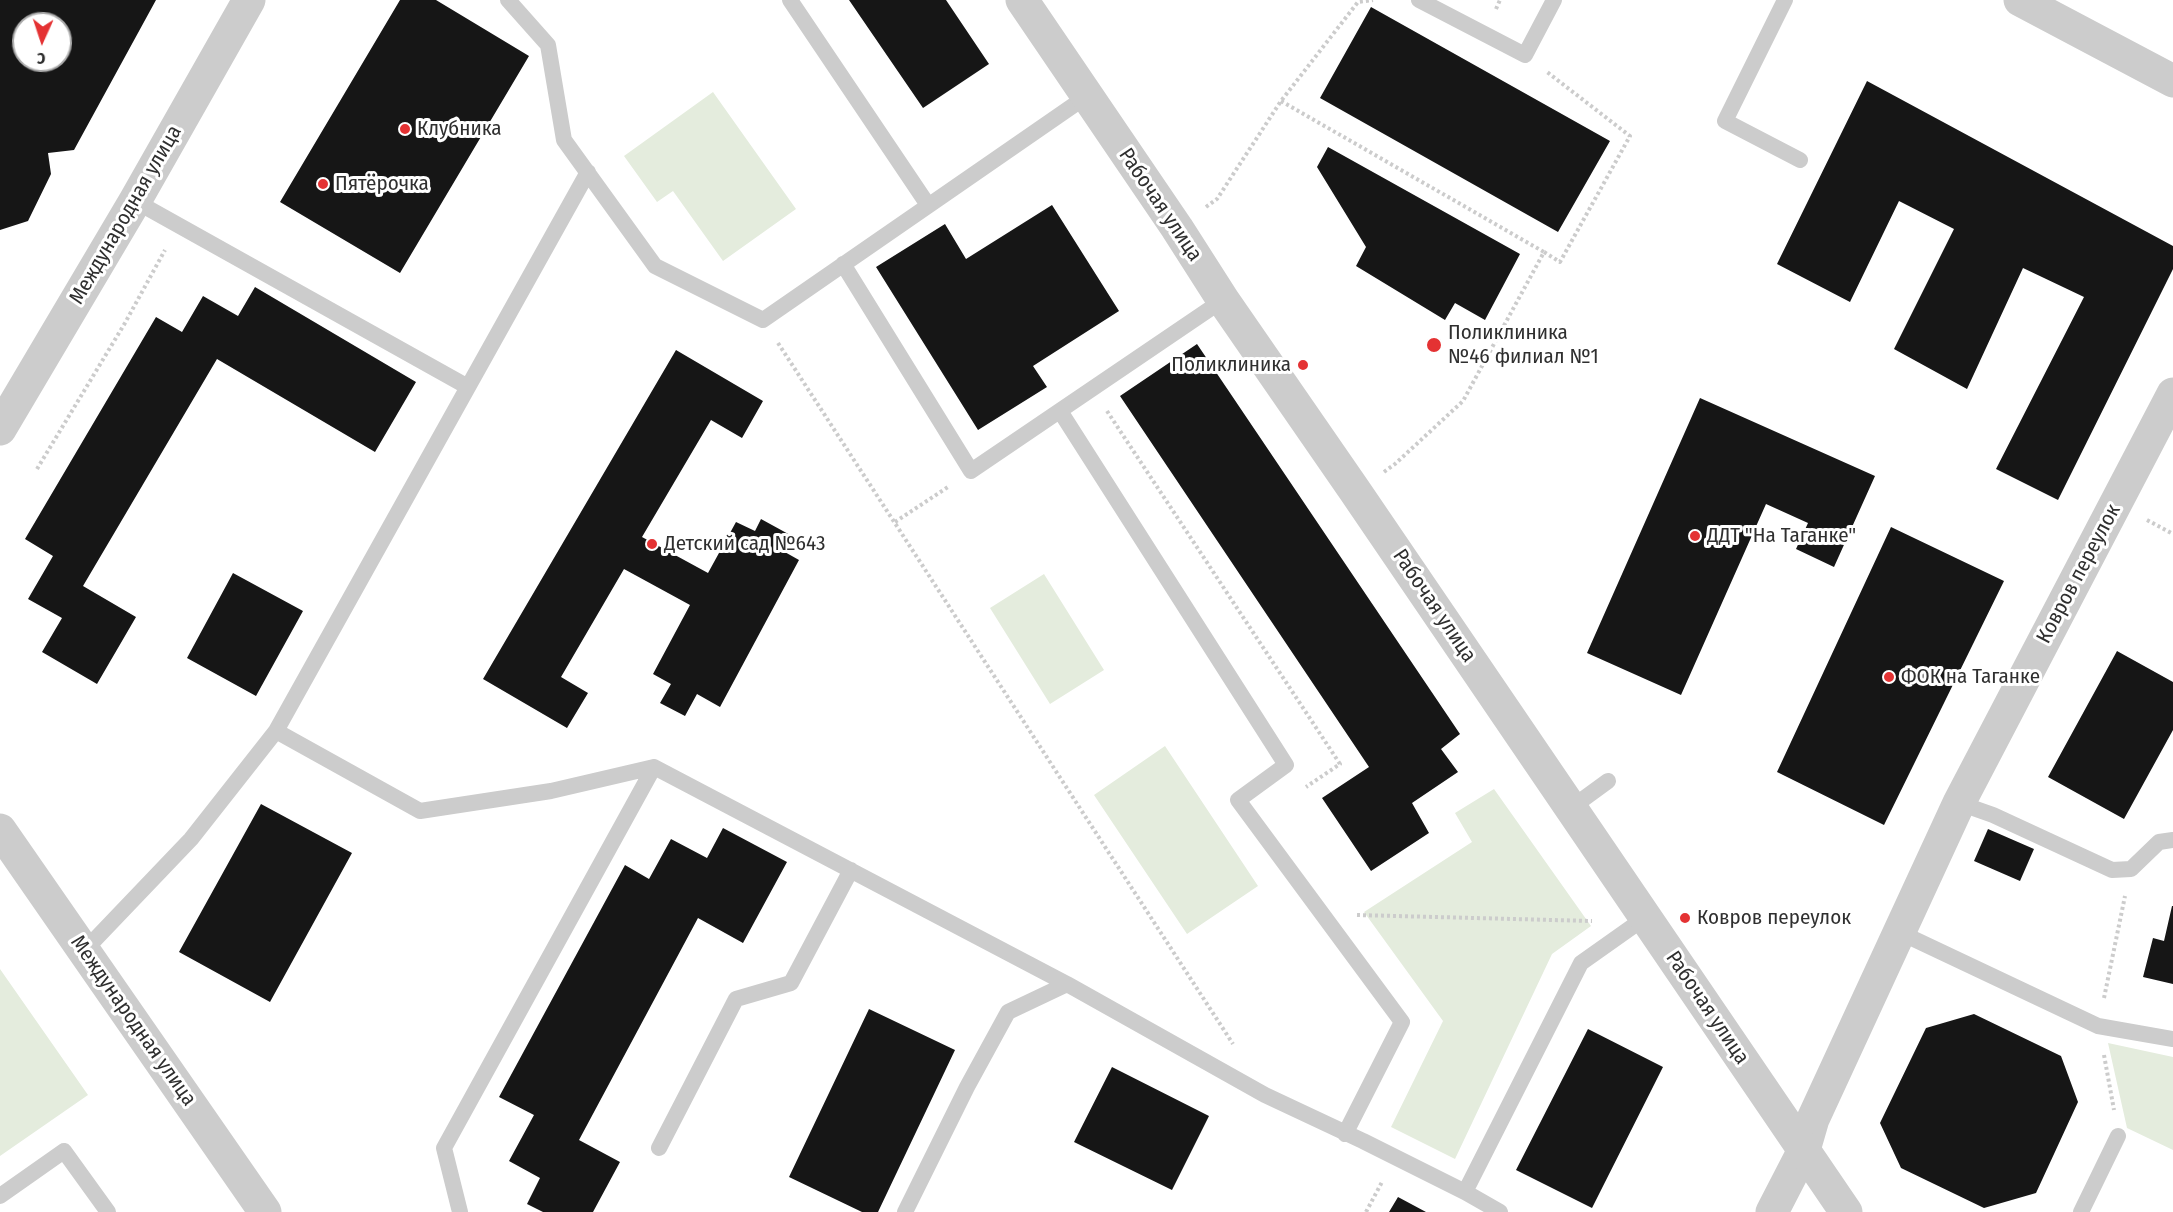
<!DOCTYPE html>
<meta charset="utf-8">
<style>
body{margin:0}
#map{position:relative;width:2173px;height:1212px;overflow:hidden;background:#fff;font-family:"Fira Sans Condensed",sans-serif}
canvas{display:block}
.north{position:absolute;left:12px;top:12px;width:60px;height:60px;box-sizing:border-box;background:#fff;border:2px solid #acacac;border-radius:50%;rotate:183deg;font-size:16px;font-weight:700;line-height:24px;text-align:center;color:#2f2f2f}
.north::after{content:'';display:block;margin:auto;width:21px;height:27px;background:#e43233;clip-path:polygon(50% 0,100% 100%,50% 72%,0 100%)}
</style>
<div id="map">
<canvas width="2173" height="1212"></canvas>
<div class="north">С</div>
</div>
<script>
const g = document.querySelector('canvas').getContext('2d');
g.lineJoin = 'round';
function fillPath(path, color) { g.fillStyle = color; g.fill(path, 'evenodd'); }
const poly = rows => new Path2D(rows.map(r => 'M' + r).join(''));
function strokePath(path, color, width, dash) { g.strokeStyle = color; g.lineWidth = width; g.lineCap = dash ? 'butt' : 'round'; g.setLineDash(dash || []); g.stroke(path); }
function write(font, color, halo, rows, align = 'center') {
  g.font = font + ' "Fira Sans Condensed",sans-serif'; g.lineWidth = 6; g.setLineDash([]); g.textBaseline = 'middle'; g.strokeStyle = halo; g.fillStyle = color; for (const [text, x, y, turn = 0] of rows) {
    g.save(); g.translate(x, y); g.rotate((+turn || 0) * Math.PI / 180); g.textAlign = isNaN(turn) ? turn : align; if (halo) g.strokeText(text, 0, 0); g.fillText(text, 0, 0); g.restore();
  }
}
const green = poly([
 [713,92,796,209,723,261,673,191,657,202,624,156],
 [1044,574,1104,670,1050,704,990,608],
 [1165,746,1258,886,1187,934,1094,795],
 [1494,789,1591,926,1552,954,1455,1159,1391,1127,1443,1021,1364,912,1472,842,1455,813],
 [0,969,88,1095,0,1156],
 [2108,1043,2173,1057,2173,1150,2127,1128]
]);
const building = poly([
 [0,0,156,0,74,150,48,153,51,174,28,221,0,230],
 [24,24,60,24,60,60,24,60],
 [400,0,436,0,529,56,400,273,280,202],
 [849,0,946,0,989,64,923,108],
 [1371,7,1610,141,1558,232,1320,98],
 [1867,81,2173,246,2173,269,2058,500,1996,469,2084,297,2023,268,1967,389,1894,349,1954,229,1899,201,1850,302,1777,264],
 [1328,147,1520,254,1485,320,1455,303,1445,320,1356,266,1366,247,1317,167],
 [1052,205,1119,311,1033,366,1047,387,978,430,876,267,945,224,966,259],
 [255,287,416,382,375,452,217,359,83,586,136,617,97,684,42,652,62,618,28,599,53,556,25,539,156,317,182,332,203,296,238,316],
 [1197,344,1460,734,1441,749,1458,772,1412,803,1429,833,1371,871,1322,798,1369,767,1120,396],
 [676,350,763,401,742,438,711,420,642,537,708,573,736,522,755,531,761,519,792,536,783,551,799,560,720,707,697,694,685,716,660,703,671,684,653,674,690,605,624,569,561,677,588,693,567,728,483,679],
 [1700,398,1875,476,1834,567,1796,549,1808,523,1766,504,1681,695,1587,653],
 [1891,527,2004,581,1884,825,1777,772],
 [233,573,303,611,256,696,187,658],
 [2117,651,2173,682,2173,730,2124,819,2048,777],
 [261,804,352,853,270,1002,179,952],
 [723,828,787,862,743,943,698,918,579,1140,620,1162,593,1212,543,1212,527,1204,540,1178,509,1161,534,1115,499,1097,625,865,649,879,671,839,707,858],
 [1988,829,2034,849,2020,881,1974,861],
 [2172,906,2173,906,2173,984,2143,977,2153,938,2164,941],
 [869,1009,955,1050,878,1212,862,1212,789,1177],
 [1974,1014,2061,1056,2078,1102,2036,1193,1984,1208,1901,1168,1880,1123,1926,1028],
 [1588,1029,1663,1067,1592,1208,1516,1170],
 [1112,1067,1209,1116,1172,1190,1074,1142],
 [1398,1197,1426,1212,1389,1212]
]);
const path = poly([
 [1496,9,1500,0],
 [1281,101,1544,252],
 [1206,207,1217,199,1281,101,1358,2,1373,0],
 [778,343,1233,1044],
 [1107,411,1340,764,1306,787],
 [37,469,125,323,165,250],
 [1384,472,1395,464,1463,401,1544,252,1560,262,1630,136,1547,72],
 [2147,520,2173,534],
 [895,522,948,487],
 [1357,915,1592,921],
 [2104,998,2125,896],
 [2104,1055,2114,1110],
 [1366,1212,1382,1182]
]);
const service = poly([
 [508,0,548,45,564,140,655,266,763,320,1087,96],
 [790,0,928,205],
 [1419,0,1525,55,1554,0],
 [1785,0,1725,121,1800,160],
 [135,201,468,387],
 [843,264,971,471,1223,300],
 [1060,411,1286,765,1238,800,1402,1022,1345,1134],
 [276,731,420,811,551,791,654,767,1067,984],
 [1959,803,1993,815,2112,870,2131,869,2159,842,2173,840],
 [1571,808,1608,781],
 [1899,932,2098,1026,2173,1039],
 [84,951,191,839,276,731,588,172],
 [659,1148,736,999,791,983,851,870],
 [1465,1192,1581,963,1646,917],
 [0,1196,64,1151,108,1212],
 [460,1212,444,1148,654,767],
 [905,1212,967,1087,1008,1012,1067,984,1265,1095,1363,1141,1465,1192,1500,1212],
 [2081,1212,2118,1136]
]);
const minor = poly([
 [2020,0,2173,81],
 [0,429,135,201,249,0],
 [0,830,265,1212],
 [1772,1212,1804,1150,1813,1119,1959,803,2173,394]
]);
const tertiary = poly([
 [1022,0,1177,228,1223,300,1355,491,1846,1212]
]);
const markers = [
 [405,129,6,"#e43233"],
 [323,184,6,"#e43233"],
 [1434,345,8,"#e43233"],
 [1303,365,6,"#e43233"],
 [1695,536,6,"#e43233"],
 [652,544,6,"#e43233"],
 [1889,677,6,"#e43233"],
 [1685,918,6,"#e43233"]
];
const poiNames = [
 ["Клубника",417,129],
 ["Пятёрочка",335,184],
 ["Поликлиника",1448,333],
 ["№46 филиал №1",1448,357],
 ["Поликлиника",1291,365,"right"],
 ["ДДТ \"На Таганке\"",1707,536],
 ["Детский сад №643",664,544],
 ["ФОК на Таганке",1901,677],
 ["Ковров переулок",1697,918]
];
const streetNames = [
 ["Рабочая улица",1160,205,56],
 ["Международная улица",126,215,-60],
 ["Ковров переулок",2079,574,-62],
 ["Рабочая улица",1434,606,56],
 ["Рабочая улица",1707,1008,56],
 ["Международная улица",133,1021,55]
];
fillPath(green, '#e4ecdd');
fillPath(building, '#161616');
strokePath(path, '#ccc', 4, [3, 3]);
strokePath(service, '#ccc', 16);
strokePath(minor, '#ccc', 33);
strokePath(tertiary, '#ccc', 33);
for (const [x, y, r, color] of markers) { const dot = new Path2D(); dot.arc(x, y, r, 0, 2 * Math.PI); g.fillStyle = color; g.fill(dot); strokePath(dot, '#fff', 2); }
write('21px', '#2f2f2f', '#fff', poiNames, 'left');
write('21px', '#2f2f2f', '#fff', streetNames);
</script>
